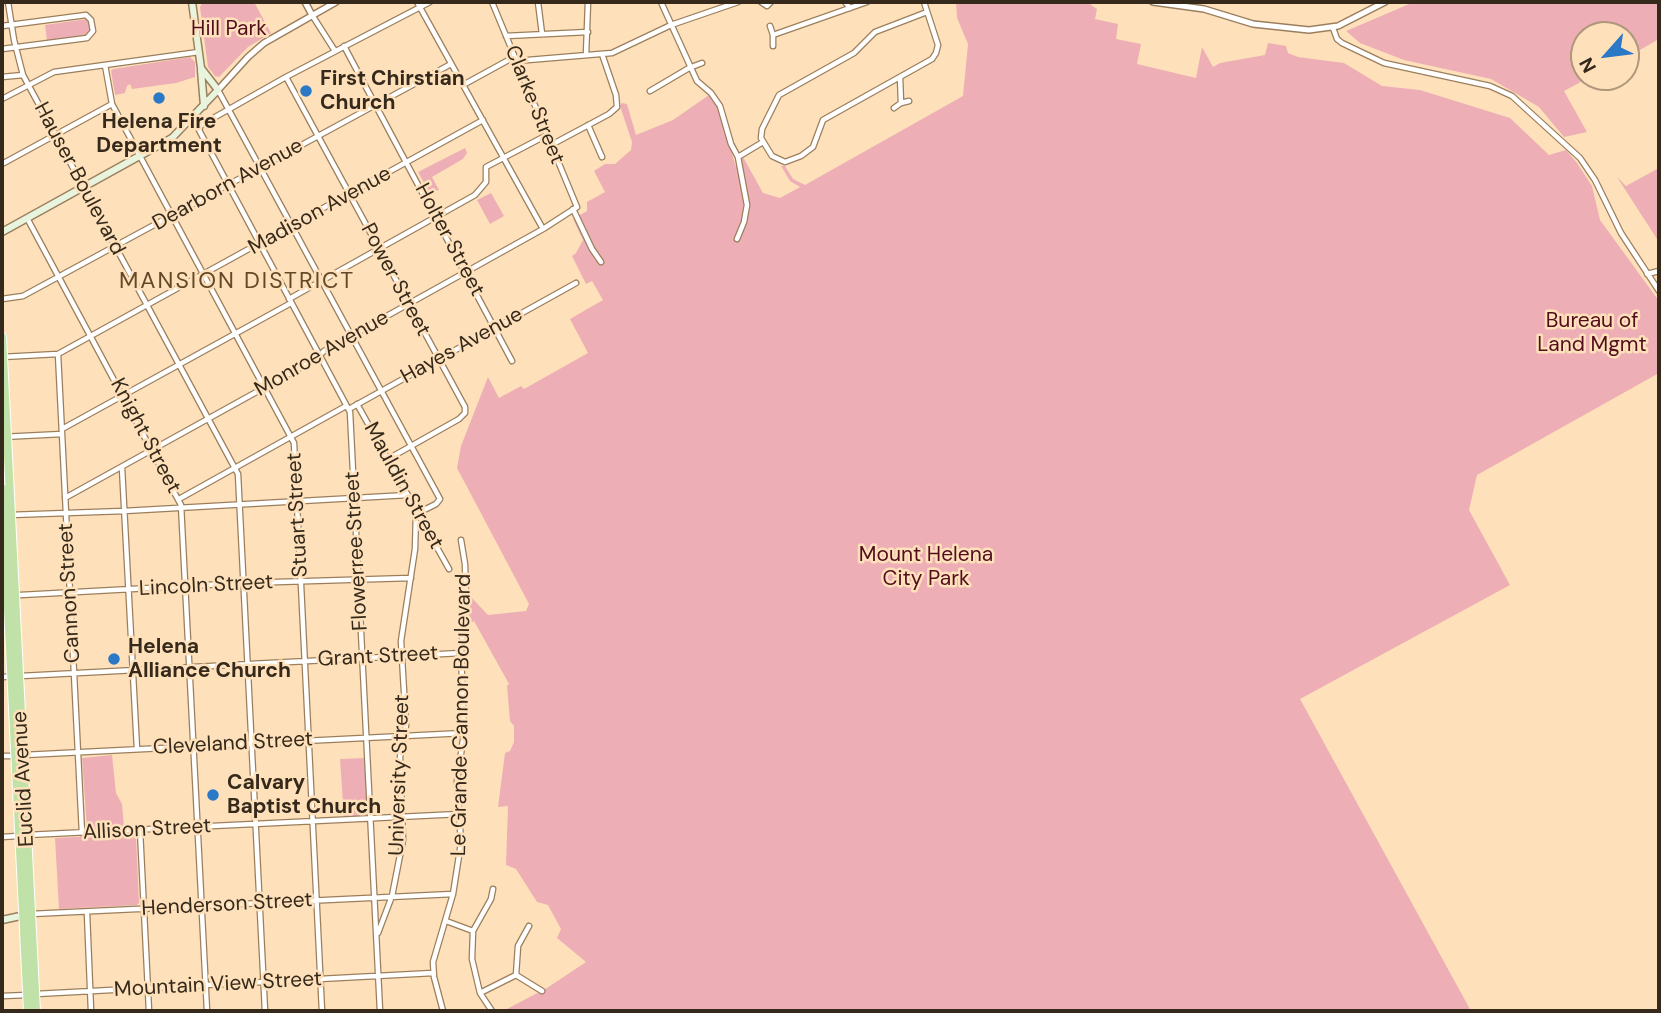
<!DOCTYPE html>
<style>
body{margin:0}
#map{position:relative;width:1661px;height:1013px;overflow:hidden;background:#fee0ba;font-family:"DM Sans",sans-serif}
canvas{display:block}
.frame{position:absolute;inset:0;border:4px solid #35291b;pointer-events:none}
.north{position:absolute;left:1570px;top:21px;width:70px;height:70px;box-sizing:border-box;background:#fee0ba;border:2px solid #ae977a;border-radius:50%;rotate:242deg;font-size:19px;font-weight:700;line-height:28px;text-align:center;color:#35291b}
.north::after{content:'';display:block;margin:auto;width:24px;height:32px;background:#2b78c7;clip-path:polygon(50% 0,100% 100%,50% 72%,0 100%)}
</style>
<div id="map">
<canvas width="1661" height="1013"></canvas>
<div class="frame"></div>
<div class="north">N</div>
</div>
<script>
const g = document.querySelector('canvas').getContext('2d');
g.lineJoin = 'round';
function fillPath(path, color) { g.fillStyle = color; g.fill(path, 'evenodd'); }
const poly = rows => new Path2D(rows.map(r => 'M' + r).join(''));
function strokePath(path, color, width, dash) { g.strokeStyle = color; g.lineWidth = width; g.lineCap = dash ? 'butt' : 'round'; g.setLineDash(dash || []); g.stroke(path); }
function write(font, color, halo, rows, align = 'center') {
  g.font = font + ' "DM Sans",sans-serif'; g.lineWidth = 5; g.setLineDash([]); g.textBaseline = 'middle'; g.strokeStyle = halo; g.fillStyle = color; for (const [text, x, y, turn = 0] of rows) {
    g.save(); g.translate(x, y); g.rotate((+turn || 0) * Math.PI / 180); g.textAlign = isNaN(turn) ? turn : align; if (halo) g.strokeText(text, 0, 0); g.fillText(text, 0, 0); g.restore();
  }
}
const green = poly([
 [203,2,254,2,271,33,248,47,219,77,215,76,208,67,200,7],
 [956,2,1087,2,1097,9,1095,19,1118,24,1116,39,1141,44,1137,64,1196,78,1202,47,1213,67,1220,63,1265,55,1268,43,1286,46,1288,53,1298,57,1344,63,1382,86,1420,90,1510,118,1549,155,1566,150,1577,163,1592,186,1600,220,1659,301,1659,373,1477,475,1469,510,1510,585,1300,699,1471,1011,503,1011,547,988,586,962,557,938,561,929,548,905,537,902,516,869,506,865,508,806,498,807,505,753,510,751,514,742,514,726,510,721,507,686,509,684,474,621,468,624,471,597,488,615,526,611,529,604,457,468,461,446,488,377,499,398,521,386,524,389,588,353,570,319,603,300,592,281,586,284,572,256,576,253,583,240,573,219,587,211,587,202,605,192,594,171,605,164,615,164,631,150,632,142,620,106,622,103,627,104,636,135,673,120,709,95,717,104,736,167,739,166,743,157,763,193,780,198,800,187,790,181,781,166,785,166,793,179,805,185,963,96,968,44,957,18],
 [1414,2,1659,2,1659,39,1626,58,1626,35,1584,35,1584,77,1590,77,1564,91,1587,132,1564,137,1539,107,1491,79,1404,60,1360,43,1346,31],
 [87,19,91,30,87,36,47,41,45,25],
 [190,57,195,62,195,77,176,83,132,89,130,84,127,86,125,93,115,95,111,71,113,69],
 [465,148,467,153,463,159,432,177,439,190,429,192,418,172],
 [1659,168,1659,242,1617,177,1626,186],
 [491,193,504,216,490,224,477,200],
 [112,755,116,793,122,804,124,827,87,829,82,758],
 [365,758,368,814,366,816,344,817,340,759],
 [133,834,136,837,139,903,137,905,59,909,55,838]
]);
const minor = poly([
 [8,2,14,40,23,75,238,474,265,1011],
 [417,2,543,229],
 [538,2,542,34],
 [661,2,697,81,711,93,720,106,731,144,738,157],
 [761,2,767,6,771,2],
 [845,2,850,8],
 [924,2,938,45,936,53,932,59,823,120,813,147,801,156,785,162,772,156,761,138,762,129,779,95,854,53,875,32,927,12],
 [312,15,335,51],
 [2,26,86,15,91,20,93,31,87,38,2,49],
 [770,26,773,35,773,46],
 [1333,28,1337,39,1342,43,1384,63,1490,86,1512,96,1580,158,1595,180,1621,233,1659,291],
 [773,35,867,2],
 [506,36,588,32],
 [344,46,512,361],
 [586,55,588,2],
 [516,61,612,53,671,25,738,2],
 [105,65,112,104,294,443,322,1011],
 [2,77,23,75],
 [286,77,465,407,465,413,459,419,388,459],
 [463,85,514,57],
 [218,90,440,499,436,504,416,514,415,549,401,641,406,725,400,757,403,840,392,896,378,933],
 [650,91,689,68,702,63],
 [2,99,54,72,199,52],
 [901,103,909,101],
 [894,108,901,103,900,77],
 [588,125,602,157],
 [551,145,609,114,617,107,616,95,602,54],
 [2,164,112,104],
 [573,209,592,249,601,262],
 [27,218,181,505,207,1011],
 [737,239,744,222,747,205,738,157,763,142],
 [1647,274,1659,271],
 [2,299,23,296,451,64],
 [289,299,475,195,486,182,486,167,547,135],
 [58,354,82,833],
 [2,357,58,354,483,120],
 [357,404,449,569],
 [349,409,576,283],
 [62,429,291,303],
 [2,437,62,434],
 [122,468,137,749],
 [65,498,316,359,324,351,543,229,577,207,492,2],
 [179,499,346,406],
 [10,515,124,511,408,495],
 [2,596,244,583,411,578],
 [2,677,461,653],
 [24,755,464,733],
 [2,756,15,756],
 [140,830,149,1011],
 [27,835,460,814],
 [2,837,18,836],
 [87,913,91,1011],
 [31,914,453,894],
 [446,921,473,931],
 [529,926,518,946,516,975,542,991],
 [480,993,516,975],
 [36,994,433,973],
 [2,996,27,995],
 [380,1011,350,412,199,130,201,125,286,77,430,2],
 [443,1011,434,977,433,962,453,894,461,843,457,781,464,733,461,653,466,597,465,564,461,540],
 [492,1011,480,993,472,959,473,931,491,899,493,889]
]);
const tertiary = poly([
 [305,2,312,15],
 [1153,2,1204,9,1253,24,1309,30,1338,26,1385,2],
 [218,90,248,57,264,43,336,2]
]);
const secondary = poly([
 [201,70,204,106],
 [2,232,172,138,218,90,201,68,192,2],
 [2,920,25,915]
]);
const trunk = poly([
 [2,337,36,1011],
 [2,488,28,1011]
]);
const markers = [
 [306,91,7,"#2b78c7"],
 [159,98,7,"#2b78c7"],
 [114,659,7,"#2b78c7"],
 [213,795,7,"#2b78c7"]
];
const parkNames = [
 ["Hill Park",229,29],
 ["Bureau of",1592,321],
 ["Land Mgmt",1592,345],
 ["Mount Helena",926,555],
 ["City Park",926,579]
];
const poiNames = [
 ["First Chirstian",320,79],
 ["Church",320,103],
 ["Helena Fire",159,122,"center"],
 ["Department",159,146,"center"],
 ["Helena",128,647],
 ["Alliance Church",128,671],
 ["Calvary",227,783],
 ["Baptist Church",227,807]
];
const streetNames = [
 ["Clarke Street",534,105,68],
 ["Hauser Boulevard",79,179,62],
 ["Dearborn Avenue",228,185,-29],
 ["Madison Avenue",320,211,-29],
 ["Holter Street",449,240,62],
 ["Power Street",395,280,62],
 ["Hayes Avenue",462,346,-29],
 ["Monroe Avenue",322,354,-30],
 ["Knight Street",145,436,62],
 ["Mauldin Street",403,486,61],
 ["Stuart Street",298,515,-93],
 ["Flowerree Street",357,551,-93],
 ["Lincoln Street",206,586,-3],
 ["Cannon Street",70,593,-93],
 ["Grant Street",378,657,-3],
 ["Le Grande Cannon Boulevard",462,715,-89],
 ["Cleveland Street",233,744,-3],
 ["University Street",400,775,-88],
 ["Euclid Avenue",24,779,-93],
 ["Allison Street",147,830,-3],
 ["Henderson Street",227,905,-3],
 ["Mountain View Street",218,985,-3]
];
const neighbourhoodNames = [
 ["MANSION DISTRICT",237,282]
];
fillPath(green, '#edafb5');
strokePath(minor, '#9b7f5d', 7);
strokePath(tertiary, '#9b7f5d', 8);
strokePath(secondary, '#9b7f5d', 9);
strokePath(trunk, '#fff', 10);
strokePath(minor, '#fff', 4.5);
strokePath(tertiary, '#fff', 5);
strokePath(secondary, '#e8f4de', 6);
strokePath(trunk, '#c0e2a8', 8);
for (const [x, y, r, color] of markers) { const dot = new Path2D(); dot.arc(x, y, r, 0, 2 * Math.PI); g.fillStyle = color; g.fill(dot); strokePath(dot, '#fee0ba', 2.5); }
write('21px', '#530c1d', '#fee0ba', parkNames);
write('bold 21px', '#35291b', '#fee0ba', poiNames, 'left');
write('21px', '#35291b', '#fee0ba', streetNames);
g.letterSpacing = '2px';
write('23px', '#634928', '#fee0ba', neighbourhoodNames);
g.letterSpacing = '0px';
</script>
